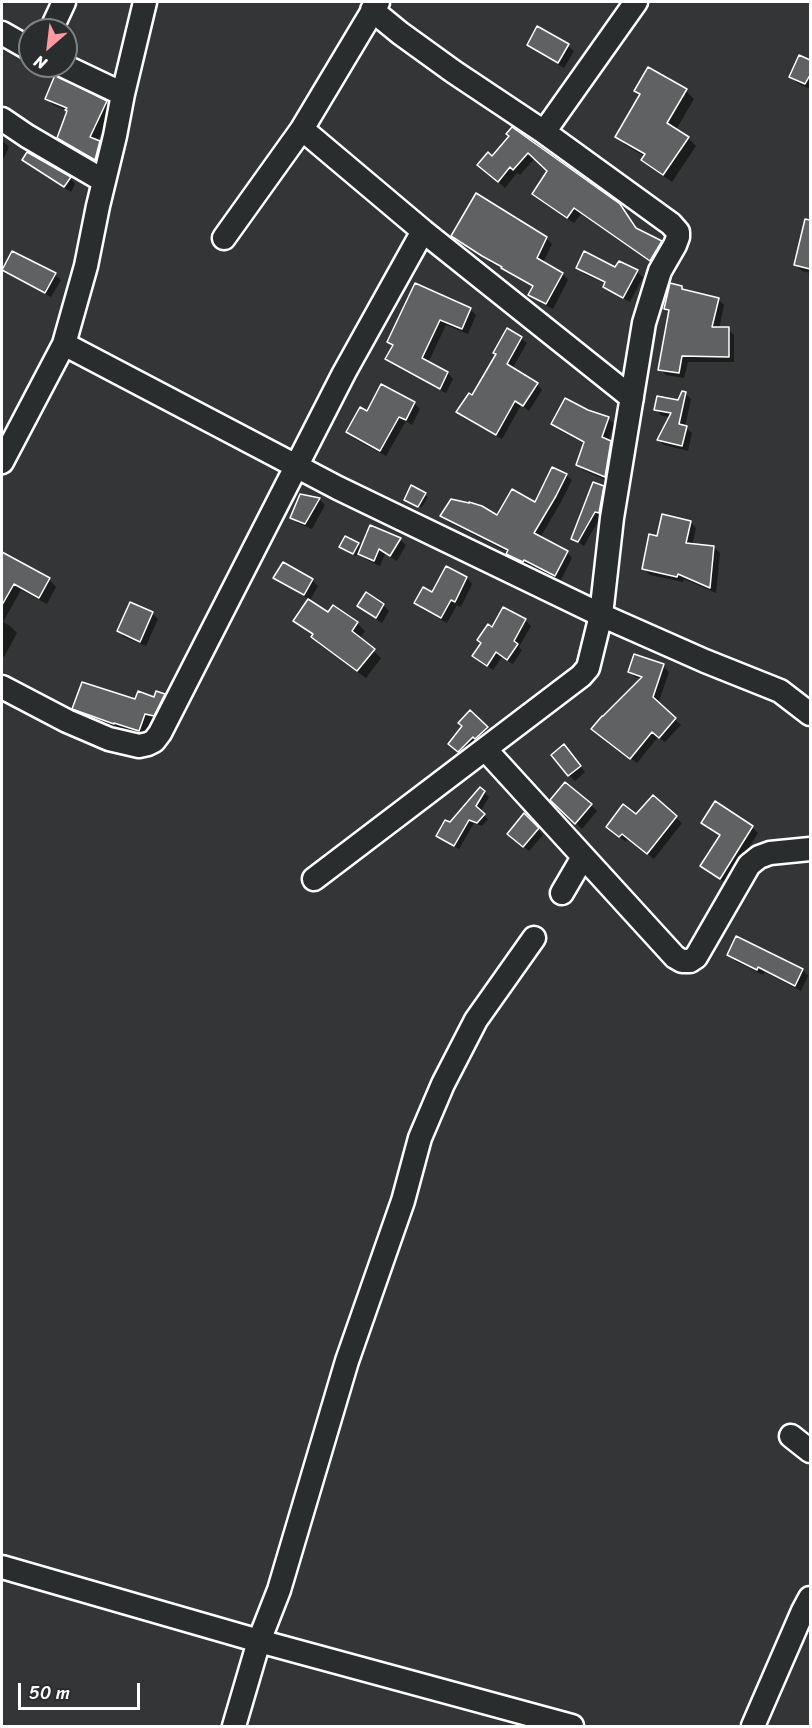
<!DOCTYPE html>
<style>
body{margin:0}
#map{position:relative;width:812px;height:1728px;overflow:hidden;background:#333536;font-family:Sriracha,sans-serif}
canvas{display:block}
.frame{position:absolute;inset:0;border:3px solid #fff;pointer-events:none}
.north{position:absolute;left:18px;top:18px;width:60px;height:60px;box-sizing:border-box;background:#2a2d2e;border:2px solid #7f8182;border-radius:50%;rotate:208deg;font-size:16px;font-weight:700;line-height:24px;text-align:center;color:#fff}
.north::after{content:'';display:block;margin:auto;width:21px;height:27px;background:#ff9aa2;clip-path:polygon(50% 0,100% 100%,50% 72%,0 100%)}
.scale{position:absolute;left:18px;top:1683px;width:122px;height:27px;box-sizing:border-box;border:3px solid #fff;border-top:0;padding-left:8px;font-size:18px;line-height:21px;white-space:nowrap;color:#fff;-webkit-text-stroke:4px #2a2d2e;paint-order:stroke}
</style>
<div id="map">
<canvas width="812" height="1728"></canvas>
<div class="frame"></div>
<div class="north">N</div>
<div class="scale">50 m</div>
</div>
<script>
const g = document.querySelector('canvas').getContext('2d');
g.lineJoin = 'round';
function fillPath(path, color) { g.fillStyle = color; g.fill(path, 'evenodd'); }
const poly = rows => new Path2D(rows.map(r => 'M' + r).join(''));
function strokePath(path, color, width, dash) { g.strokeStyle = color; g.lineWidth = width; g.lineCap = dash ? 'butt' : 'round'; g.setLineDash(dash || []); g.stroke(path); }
const shadow = poly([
 [528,44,568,46,574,51,564,68,534,50],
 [800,57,810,61,810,89,797,83,791,77],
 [636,90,686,91,694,99,676,130,688,138,696,146,672,182,652,168,643,160,646,157,625,145,617,137,641,95],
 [47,99,106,103,112,109,97,142,105,148,101,165,65,143,59,137,68,111,53,105],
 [510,137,619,205,626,212,639,231,661,242,667,249,657,266,581,214,574,223,541,201,534,194,548,171,535,158,520,175,517,173,505,188,486,171,492,158],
 [2,140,9,147,2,161],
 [24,160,70,178,75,184,71,192,30,166],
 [453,236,546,238,552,244,543,263,563,274,568,280,553,309,536,300,530,294,534,287,490,262,458,242],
 [802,240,810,242,810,273,802,271,796,265],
 [578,268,637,272,643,277,630,302,611,292,605,286,606,284,584,274],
 [4,269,55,275,61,280,51,297,10,275],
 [416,285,470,309,476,315,468,334,446,325,428,363,448,373,453,379,446,393,393,365,387,359,393,347,389,342],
 [681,287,686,292,718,299,724,305,719,329,728,329,734,335,734,362,688,362,684,378,666,375,660,369,670,313,666,308],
 [521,338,527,343,512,369,537,384,542,390,529,411,521,405,502,439,464,418,458,412,473,397,497,355],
 [382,386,414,403,420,409,412,425,406,421,386,456,353,438,348,432,368,413],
 [685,393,691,399,685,427,692,433,688,451,664,445,658,440,670,417,662,416,656,410,679,401],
 [587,411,608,418,614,424,608,442,616,449,610,482,583,470,577,464,585,444,559,430,553,424],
 [566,475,572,480,561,502,540,538,567,552,572,558,561,580,530,565,529,567,513,559,507,554,508,552,448,522,442,516,498,517,536,504],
 [412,487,428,497,422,507,418,507,408,502],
 [603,487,608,492,604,517,601,516,584,546,573,539],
 [319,499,325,505,312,529,297,523,291,517],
 [690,522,696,528,692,546,714,547,720,553,716,593,684,579,683,582,650,575,644,569,658,538],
 [400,540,406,545,397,561,385,554,380,566,365,559,358,552,356,556,343,549,358,544,362,548],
 [2,553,49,579,56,587,47,604,21,590,3,622,10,626,17,633,4,657,2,655],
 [283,564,312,580,318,586,309,602,329,614,357,623,365,631,359,639,381,658,366,678,320,645,313,637,314,635,295,620,309,599,281,583,275,577],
 [446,568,467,578,472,584,461,607,457,605,447,623,422,609,416,603,432,594],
 [383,605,389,611,382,623,365,612,359,606],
 [152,613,158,619,146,646,124,637,118,631],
 [525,620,531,626,519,647,522,650,513,664,502,657,493,670,474,656,493,629],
 [635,656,663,666,669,672,658,704,681,725,665,742,658,737,637,763,599,735,642,679,635,677,629,671],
 [164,695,171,702,161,723,152,720,147,737,121,730,81,716,74,708,155,699],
 [470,712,491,733,464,756,454,748],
 [570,752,585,772,575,781,569,775],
 [484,792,489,797,480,812,488,819,482,826,474,823,459,849,443,840,438,836],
 [653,797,682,823,654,859,628,838,626,842,614,832,637,816],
 [552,800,591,805,597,811,582,829],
 [524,815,543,835,529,851,515,839],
 [703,823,752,827,758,833,726,883,708,872,702,866,721,836],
 [737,938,803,970,808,976,801,991,765,972,763,975,735,961,729,955]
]);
const building = poly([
 [537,26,569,44,558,63,527,45,537,26],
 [799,55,810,60,810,75,805,84,789,77,799,55],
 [648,67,687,89,667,123,689,137,663,175,641,160,645,154,615,137,640,94,634,91,648,67],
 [55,75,107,101,90,137,100,141,95,160,57,138,67,111,65,110,67,108,45,99,55,75],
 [512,127,620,204,636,228,662,241,650,261,574,208,567,218,532,194,547,171,528,153,513,170,510,167,498,182,477,165,488,152,492,156,509,136,506,134,512,127],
 [27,152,71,177,64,187,22,160,27,152],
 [476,193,547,237,537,258,563,273,546,304,528,295,533,286,501,268,502,267,482,256,451,236,476,193],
 [805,219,810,220,810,269,794,265,805,219],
 [12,251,56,273,45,293,2,270,12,251],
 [584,251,615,267,619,261,638,270,623,298,603,287,605,282,576,268,584,251],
 [415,283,471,308,462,329,440,320,422,358,448,372,440,389,385,359,393,345,387,342,415,283],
 [670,283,682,286,682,289,719,298,712,327,729,327,729,357,682,356,679,373,658,370,669,310,664,309,670,283],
 [507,328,522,337,507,364,538,383,523,406,515,401,496,435,456,412,469,393,472,395,496,354,493,353,507,328],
 [381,384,415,402,406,420,399,417,380,451,346,432,360,407,367,411,381,384],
 [682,391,686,392,679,424,687,426,682,446,657,440,671,413,654,410,657,396,678,400,682,391],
 [565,398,588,410,609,417,602,437,611,441,605,477,576,465,584,442,551,424,565,398],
 [552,467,567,474,556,496,534,533,568,551,555,576,524,560,523,562,506,554,508,550,440,516,451,499,469,503,469,502,482,506,497,515,512,489,535,502,552,467],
 [593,482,604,486,599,513,595,512,578,542,571,539,593,482],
 [411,485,426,493,418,507,404,500,411,485],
 [300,494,320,498,305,524,290,518,300,494],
 [662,514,691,521,686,543,714,546,710,588,678,574,677,577,642,569,649,534,657,536,662,514],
 [370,525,401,538,390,556,379,549,374,561,358,554,370,525],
 [345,536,359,543,353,554,339,547,345,536],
 [2,552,50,578,39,598,14,584,2,605,2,552],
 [283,562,313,579,304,595,273,578,283,562],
 [446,566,467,577,455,602,451,600,441,618,414,603,423,587,432,592,446,566],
 [366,592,384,604,376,618,357,606,366,592],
 [308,599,328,612,333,605,358,622,352,631,375,649,357,671,311,637,313,634,293,621,308,599],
 [130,602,153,612,140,642,117,631,130,602],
 [503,607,526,619,514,641,518,644,507,660,496,652,487,666,472,656,481,643,477,640,488,624,492,627,503,607],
 [634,654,664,664,653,697,676,718,659,738,652,732,630,759,591,729,602,716,603,716,642,677,628,672,634,654],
 [82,682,135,699,138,691,154,697,156,691,165,694,154,716,145,714,139,731,114,723,114,724,72,709,82,682],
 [470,710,488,727,475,739,473,737,458,752,448,744,462,726,458,723,470,710],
 [564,744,581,766,568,776,551,755,564,744],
 [565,782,592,804,575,824,550,800,565,782],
 [480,787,485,791,476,806,485,814,477,823,469,820,454,846,436,836,445,820,450,822,480,787],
 [653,795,677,816,647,854,622,834,619,837,606,827,623,804,636,814,653,795],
 [715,801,753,826,720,879,700,866,720,835,701,823,715,801],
 [524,813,539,828,523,847,507,834,524,813],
 [736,936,803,969,795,986,758,967,757,970,727,955,736,936]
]);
const minor = poly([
 [378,2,302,129,423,231,632,398],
 [51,30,64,2],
 [2,33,30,49],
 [64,66,123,94],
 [2,119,27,136,104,181],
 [544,132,636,2],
 [224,238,302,129],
 [64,344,338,488,601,615,705,661,780,691,810,714],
 [2,462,64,344,86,266,98,206,115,136,123,94,145,2],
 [2,687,67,721,109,739,139,746,148,744,154,741,160,733,344,373,423,231],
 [485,749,675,957,682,961,690,961,696,957,749,865,759,857,770,853,810,849],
 [314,879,581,676,588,668,601,615,612,518,644,323,660,271,675,245,678,237,678,232,671,224,544,132,454,72,400,33,372,10],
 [562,893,583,857],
 [791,1436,810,1451],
 [2,1567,259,1641,572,1726],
 [234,1726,259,1641,279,1590,347,1361,403,1201,420,1138,443,1084,476,1020,534,938],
 [753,1726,803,1611,810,1598]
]);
fillPath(shadow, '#0007');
fillPath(building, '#5f6162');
strokePath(building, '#fff', 1.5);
strokePath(minor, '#fff', 27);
strokePath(minor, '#2a2d2e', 22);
</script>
